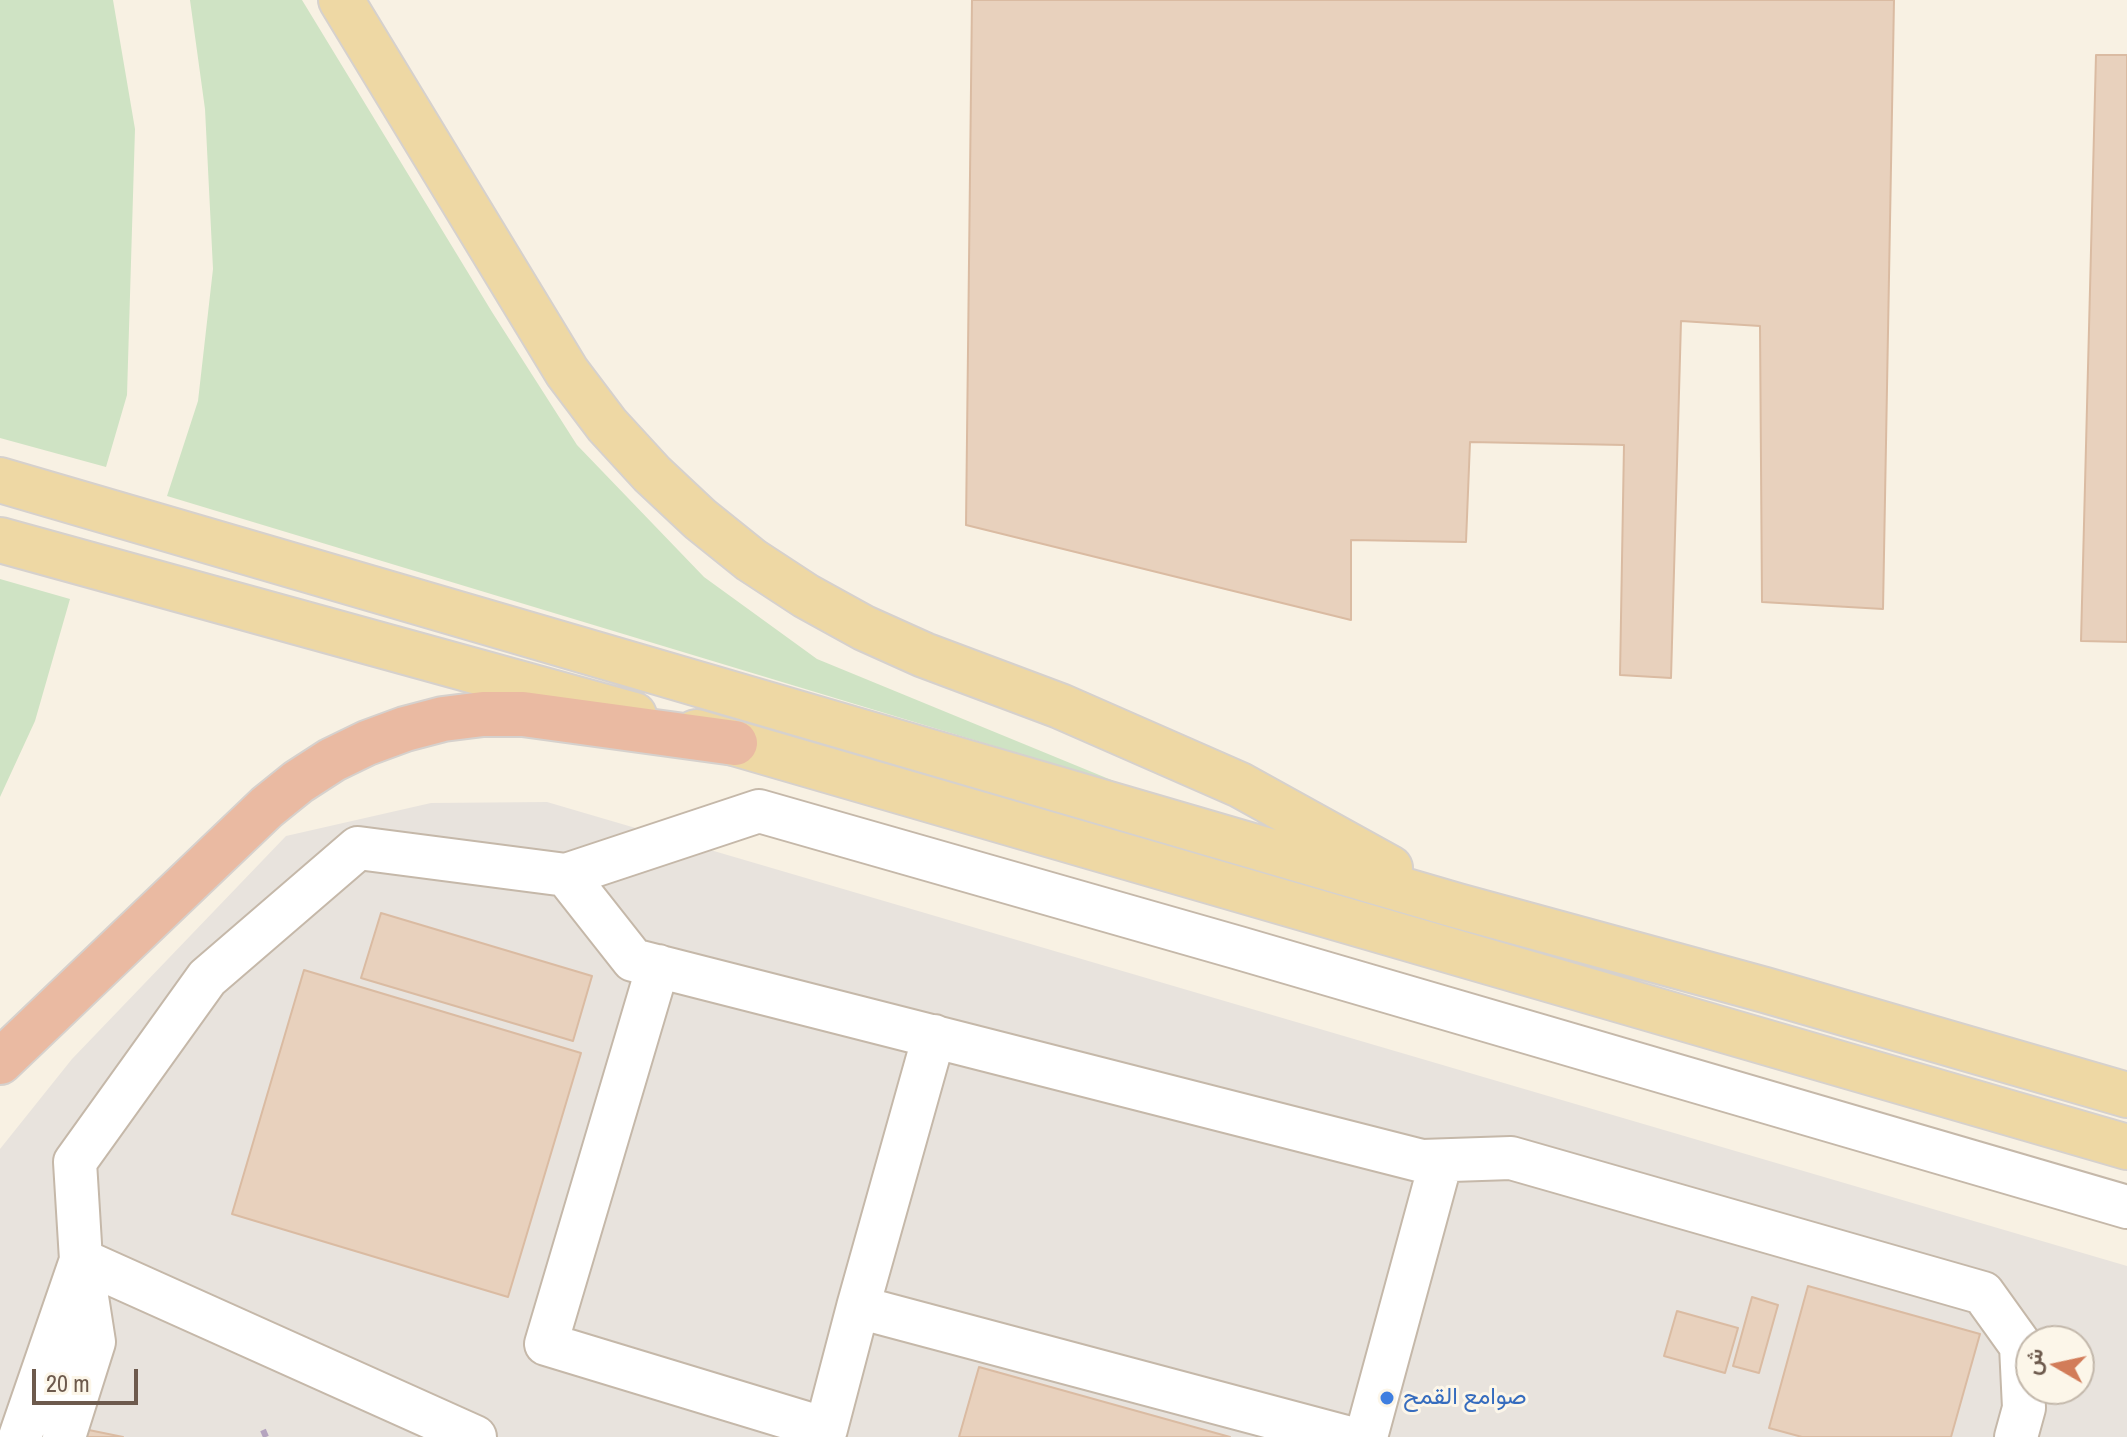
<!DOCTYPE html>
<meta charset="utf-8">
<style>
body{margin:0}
#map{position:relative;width:2127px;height:1437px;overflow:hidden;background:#f8f1e3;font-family:"Archivo Narrow",Vazirmatn,sans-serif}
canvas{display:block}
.north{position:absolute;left:2015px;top:1325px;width:80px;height:80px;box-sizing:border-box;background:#fcf6e9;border:2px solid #c3b8ab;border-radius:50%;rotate:279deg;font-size:22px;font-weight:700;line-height:32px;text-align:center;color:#6d5a4d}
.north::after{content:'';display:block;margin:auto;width:28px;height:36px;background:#d27c59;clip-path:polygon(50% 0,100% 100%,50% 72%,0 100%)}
.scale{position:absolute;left:32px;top:1369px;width:106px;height:36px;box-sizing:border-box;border:4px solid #6d5a4d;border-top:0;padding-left:10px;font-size:24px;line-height:28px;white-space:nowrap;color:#6d5a4d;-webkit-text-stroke:6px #fcf6e9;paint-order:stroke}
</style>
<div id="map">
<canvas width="2127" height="1437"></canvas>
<div class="north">ش</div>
<div class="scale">20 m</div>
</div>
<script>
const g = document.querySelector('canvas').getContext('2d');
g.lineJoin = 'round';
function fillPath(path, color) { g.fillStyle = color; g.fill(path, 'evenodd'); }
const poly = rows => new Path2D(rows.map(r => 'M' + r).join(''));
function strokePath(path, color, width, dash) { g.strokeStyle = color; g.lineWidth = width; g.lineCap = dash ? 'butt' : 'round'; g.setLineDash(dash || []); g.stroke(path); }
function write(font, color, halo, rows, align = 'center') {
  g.font = font + ' "Archivo Narrow",Vazirmatn,sans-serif'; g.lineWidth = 6; g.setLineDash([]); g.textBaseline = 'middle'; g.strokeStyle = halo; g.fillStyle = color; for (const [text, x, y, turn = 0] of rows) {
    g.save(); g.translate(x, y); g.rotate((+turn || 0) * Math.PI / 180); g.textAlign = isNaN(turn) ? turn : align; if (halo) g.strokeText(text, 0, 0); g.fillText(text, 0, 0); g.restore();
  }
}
const industrial = poly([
 [547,802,2127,1266,2127,1437,0,1437,0,1149,72,1059,286,836,431,803],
 [2031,1341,2079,1341,2079,1389,2031,1389]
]);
const green = poly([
 [0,0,113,0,135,129,127,395,106,467,0,438],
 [190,0,302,0,492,312,577,445,704,577,817,659,1126,786,167,496,198,401,213,269,205,109],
 [0,579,70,599,35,721,0,797]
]);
const building = poly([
 [972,0,1894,0,1883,609,1762,602,1760,326,1681,321,1671,678,1620,675,1624,445,1470,442,1466,542,1351,540,1351,620,966,525,972,0],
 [2096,55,2127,55,2127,642,2081,641,2096,55],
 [381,913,592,976,573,1041,361,978,381,913],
 [304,970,581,1053,508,1297,232,1214,304,970],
 [1808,1286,1980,1334,1951,1437,1802,1437,1769,1428,1808,1286],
 [1752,1297,1778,1305,1759,1373,1733,1366,1752,1297],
 [1677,1311,1738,1328,1725,1373,1664,1356,1677,1311],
 [979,1367,1230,1437,959,1437,979,1367],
 [79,1428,123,1437,77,1437,79,1428]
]);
const minor = poly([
 [566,875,633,960,1422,1161,1511,1158,1983,1293,2021,1346,2024,1408,2016,1437],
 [658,966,546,1344,826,1429,858,1307],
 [934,1036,858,1307,1346,1437],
 [20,1437,81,1260],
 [64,1437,94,1342,82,1265],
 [475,1437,81,1260,75,1162,207,978,358,848,566,875,759,811,1239,948,2127,1207],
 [1366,1437,1441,1161]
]);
const major = poly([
 [341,0,567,372,607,425,652,474,700,519,751,560,806,596,864,628,924,655,1060,706,1240,785,1390,868],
 [0,480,1458,906,1765,990,2127,1095],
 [0,540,634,715],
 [696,732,2127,1147]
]);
const highway = poly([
 [0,1062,267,807,298,782,332,760,367,743,405,729,443,719,483,714,523,714,735,743]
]);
const rail = poly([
 [263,1430,266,1437]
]);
const markers = [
 [1387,1398,8,"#3f7fe0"]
];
const shopNames = [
 ["صوامع القمح",1403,1398]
];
fillPath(industrial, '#e8e3dd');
fillPath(green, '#cfe3c4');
fillPath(building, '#e8d1bd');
strokePath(building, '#dabba2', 2);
strokePath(minor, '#c5b8a9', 46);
strokePath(major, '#d6d1cd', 48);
strokePath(highway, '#d6d1cd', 48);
strokePath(minor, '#fff', 42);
strokePath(major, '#eed8a4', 44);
strokePath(highway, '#eabaa2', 44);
strokePath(rail, '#b5a4bf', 6, [12, 8]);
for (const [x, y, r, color] of markers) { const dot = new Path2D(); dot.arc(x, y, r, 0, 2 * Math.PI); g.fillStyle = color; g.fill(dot); strokePath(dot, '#fcf6e9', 3); }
write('24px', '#366cbe', '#fcf6e9', shopNames, 'left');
</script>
